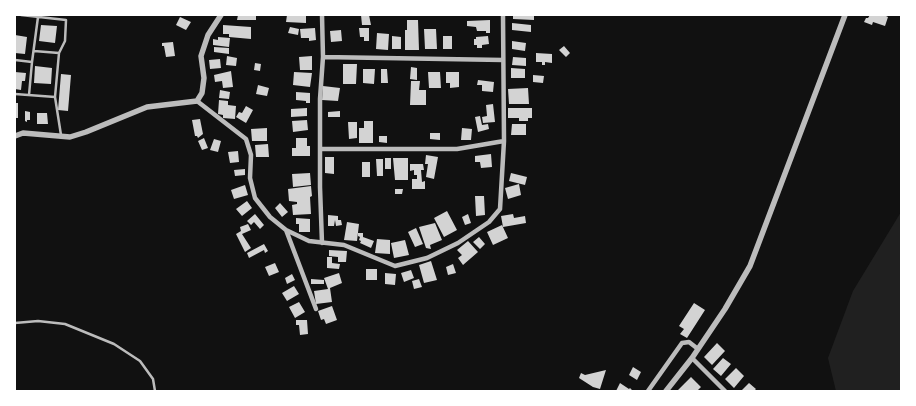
<!DOCTYPE html>
<style>
body{margin:0}
#map{position:relative;width:916px;height:406px;overflow:hidden;background:#111;font-family:"Work Sans",sans-serif}
canvas{display:block}
.frame{position:absolute;inset:0;border:16px solid #fff;pointer-events:none}
</style>
<div id="map">
<canvas width="916" height="406"></canvas>
<div class="frame"></div>
</div>
<script>
const g = document.querySelector('canvas').getContext('2d');
g.lineJoin = 'round';
function fillPath(path, color) { g.fillStyle = color; g.fill(path, 'evenodd'); }
const poly = rows => new Path2D(rows.map(r => 'M' + r).join(''));
function strokePath(path, color, width, dash) { g.strokeStyle = color; g.lineWidth = width; g.lineCap = dash ? 'butt' : 'round'; g.setLineDash(dash || []); g.stroke(path); }
const green = poly([
 [901,212,901,391,836,391,828,358,853,291]
]);
const building = poly([
 [238,15,256,15,256,20,237,20],
 [287,15,306,15,306,23,286,22],
 [361,15,369,15,371,25,362,25],
 [513,15,534,15,534,20,513,19],
 [870,15,884,15,888,17,885,26,873,22,872,25,864,22,866,18,868,18],
 [180,17,191,22,186,30,176,25],
 [407,20,418,20,419,50,405,50,405,30,407,30],
 [490,20,490,33,486,33,486,31,477,31,476,27,467,26,467,21],
 [512,23,531,25,531,32,512,30],
 [41,25,57,26,55,43,39,41],
 [223,25,251,27,251,39,229,37,229,34,223,34],
 [290,27,299,29,298,35,288,33],
 [315,28,316,40,309,41,309,38,301,38,300,29],
 [359,28,369,28,369,41,364,41,364,37,360,37],
 [424,29,436,29,437,49,425,49],
 [341,30,342,41,331,42,330,31],
 [377,33,389,34,388,50,376,49],
 [15,35,27,37,25,54,15,53],
 [392,36,401,37,401,49,392,49],
 [443,36,452,36,452,49,443,49],
 [488,36,489,44,482,45,482,48,477,48,477,45,474,45,474,39,476,39,476,37],
 [218,37,230,38,229,47,213,45,213,39,218,40],
 [512,41,526,43,525,51,512,49],
 [173,42,175,56,166,57,164,46,162,46,162,43],
 [564,46,570,53,566,57,559,50],
 [214,47,229,48,229,54,214,52],
 [536,53,552,54,552,63,545,62,545,65,542,65,542,62,536,62],
 [227,56,237,58,236,66,226,65],
 [312,56,312,70,300,70,299,57],
 [513,57,526,58,526,66,512,65],
 [220,59,221,68,210,69,209,60],
 [255,63,261,64,260,71,254,70],
 [343,64,357,64,356,84,343,84],
 [35,66,52,68,51,84,34,83],
 [411,67,417,68,417,80,410,79],
 [511,68,525,69,525,78,511,78],
 [363,69,375,69,374,84,363,83],
 [381,69,387,69,388,83,381,83],
 [231,71,233,87,223,88,222,81,215,82,214,75],
 [15,72,26,73,25,81,22,81,21,90,15,89],
 [294,72,312,73,310,87,293,85],
 [428,72,440,72,441,88,429,88],
 [446,72,459,72,459,87,450,88,450,83,446,83],
 [61,74,71,75,68,111,58,110],
 [533,75,544,76,543,83,533,82],
 [478,80,494,82,493,92,482,91,482,85,477,85],
 [411,81,420,81,419,90,426,90,426,105,410,105],
 [258,85,269,88,267,96,256,94],
 [323,86,340,88,338,101,322,100],
 [528,88,529,104,509,104,508,89],
 [220,90,230,92,229,99,219,98],
 [296,92,310,93,310,103,306,103,306,101,296,100],
 [219,100,228,101,228,105,236,106,235,119,223,118,223,115,218,114],
 [15,103,18,103,18,118,15,118],
 [493,104,495,122,483,123,482,117,487,116,486,105],
 [246,106,253,110,246,123,236,117,239,112,242,113],
 [307,108,307,116,291,117,291,109],
 [508,108,532,108,532,118,528,118,528,121,519,121,519,118,508,118],
 [25,111,30,112,30,120,27,120,27,122,25,121],
 [340,111,340,117,328,117,328,112],
 [37,113,47,113,48,124,37,124],
 [480,116,482,125,488,124,489,129,478,132,475,117],
 [200,119,203,134,198,138,197,136,195,136,192,120],
 [307,120,308,130,293,132,292,121],
 [364,121,373,121,373,143,359,143,359,128,364,128],
 [348,122,357,122,357,138,349,139],
 [512,124,526,124,526,135,511,135],
 [267,128,267,141,252,141,251,129],
 [462,128,472,129,471,140,461,140],
 [430,133,440,133,440,140,430,139],
 [379,136,387,136,387,143,379,142],
 [204,138,208,148,202,150,198,141],
 [296,138,307,138,307,146,310,146,310,156,292,156,292,148,296,148],
 [214,139,221,141,218,152,210,150],
 [268,144,269,157,256,157,255,145],
 [238,151,239,162,230,163,228,152],
 [491,154,492,167,481,168,480,162,475,162,475,156],
 [426,155,438,157,434,179,426,177,428,164,425,164],
 [325,157,334,157,334,174,325,173],
 [385,158,391,158,391,169,385,169],
 [393,158,408,158,408,180,395,180],
 [376,159,383,159,383,176,377,176],
 [362,162,370,162,370,177,362,177],
 [410,164,423,164,424,170,421,170,422,182,425,181,425,189,412,189,412,179,417,179,417,175,414,175,414,170,410,171],
 [245,169,245,175,235,176,234,170],
 [310,173,311,185,293,187,292,174],
 [511,173,527,177,525,185,509,181],
 [519,184,521,195,508,199,505,188],
 [245,185,248,195,234,199,231,190],
 [311,186,312,196,310,197,311,214,293,215,292,205,297,204,297,202,289,201,288,189],
 [395,189,403,189,402,194,395,194],
 [475,196,484,196,485,215,476,216],
 [247,201,252,208,242,216,236,209],
 [280,203,288,212,282,217,275,208],
 [447,211,457,230,444,237,434,218],
 [255,214,264,225,260,229,254,222,251,225,247,221],
 [468,214,471,223,465,225,462,217],
 [513,214,514,218,525,216,526,223,503,227,501,216],
 [328,215,338,216,338,220,341,220,342,225,336,226,335,220,334,226,328,226],
 [296,218,310,219,310,232,299,232,299,224,296,224],
 [347,222,359,224,357,241,344,240],
 [435,223,442,240,430,245,431,249,426,248,419,227],
 [248,224,251,230,242,234,251,248,245,252,236,234,241,231,240,227],
 [502,225,508,238,493,245,487,232],
 [416,228,423,244,415,247,408,232],
 [358,233,363,233,363,237,374,241,371,248,360,243,361,241,359,240,360,237,358,236],
 [479,237,485,244,480,249,473,242],
 [377,239,390,240,390,254,375,253],
 [405,240,409,255,394,258,391,243],
 [468,241,478,252,463,265,458,258,462,255,457,250],
 [264,244,268,251,265,253,264,250,249,258,247,253],
 [329,250,347,251,346,262,338,262,338,257,329,256],
 [327,257,332,257,332,263,340,264,339,269,327,268],
 [431,261,437,280,424,283,419,265],
 [275,263,279,272,269,276,265,267],
 [453,264,456,273,448,275,446,267],
 [366,269,377,269,377,280,366,280],
 [411,270,414,278,404,282,401,273],
 [339,273,342,283,330,288,332,302,316,304,314,291,328,289,324,278],
 [385,273,396,274,395,285,385,284],
 [292,274,295,280,287,284,285,278],
 [311,279,324,280,324,284,311,284],
 [419,279,422,287,414,289,412,281],
 [294,286,299,294,287,301,282,293],
 [299,302,305,312,295,318,289,307],
 [694,303,705,310,687,338,680,334,684,329,679,326],
 [332,306,337,320,326,324,324,319,321,320,318,311],
 [296,320,307,320,308,334,300,335,299,325,296,325],
 [717,343,725,351,712,365,704,357],
 [723,358,731,364,721,376,713,369],
 [633,367,641,372,637,380,629,375],
 [736,368,744,376,734,388,725,379],
 [606,370,600,389,593,387,579,378,581,373,585,375],
 [691,377,701,387,697,391,679,391,678,390],
 [620,383,629,389,630,388,633,391,616,391],
 [749,383,756,389,754,391,741,391]
]);
const service = poly([
 [21,15,66,20,65,41,59,53,55,97,61,135],
 [34,51,59,53],
 [15,60,32,62,29,95],
 [32,62,38,17],
 [15,94,55,97],
 [15,323,38,321,65,324,114,344,140,361,153,379,155,391]
]);
const minor = poly([
 [323,57,503,60],
 [197,101,246,139,251,155,250,178,255,198,270,217,286,230,309,241,344,245,395,266,427,258,458,243,489,222,500,209,504,141,503,15],
 [320,149,457,149,504,141],
 [286,230,316,309],
 [322,243,320,187,320,99,323,57,322,15],
 [692,358,725,391],
 [648,391,682,343,689,342,698,349]
]);
const tertiary = poly([
 [15,136,23,133,70,137,86,132,147,107,197,101,202,93,204,78,201,56,208,35,221,15],
 [666,391,692,358,725,309,750,266,845,15]
]);
fillPath(green, '#202020');
fillPath(building, '#d3d3d3');
strokePath(service, '#bcbcbc', 2.5);
strokePath(minor, '#bcbcbc', 4.5);
strokePath(tertiary, '#bcbcbc', 5.5);
</script>
